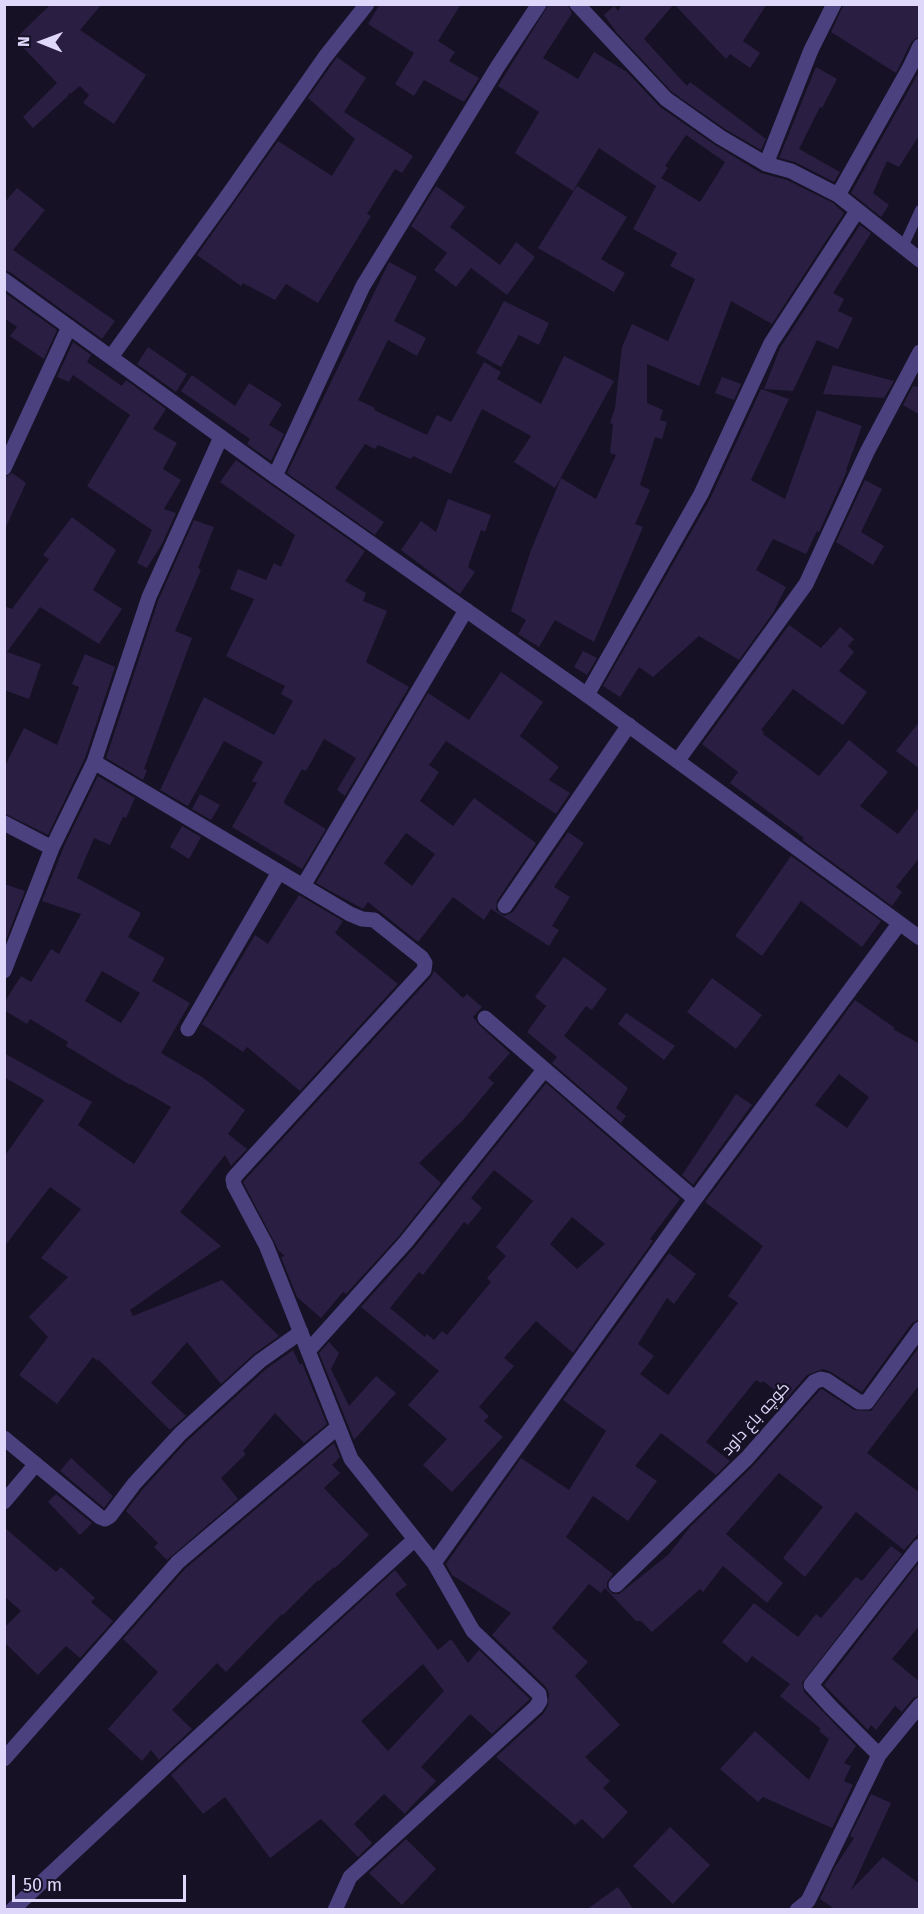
<!DOCTYPE html>
<meta charset="utf-8">
<style>
body{margin:0}
#map{position:relative;width:924px;height:1914px;overflow:hidden;background:#161124;font-family:"Fira Sans",sans-serif}
canvas{display:block}
.frame{position:absolute;inset:0;border:6px solid #e0d8fb;pointer-events:none}
.north{position:absolute;left:12px;top:12px;width:60px;height:60px;-webkit-text-stroke:4px #161124;paint-order:stroke;rotate:271deg;font-size:16px;font-weight:700;line-height:24px;text-align:center;color:#e0d8fb}
.north::after{content:'';display:block;margin:auto;width:21px;height:27px;background:#e0d8fb;clip-path:polygon(50% 0,100% 100%,50% 72%,0 100%)}
.scale{position:absolute;left:12px;top:1875px;width:174px;height:27px;box-sizing:border-box;border:3px solid #e0d8fb;border-top:0;padding-left:8px;font-size:18px;line-height:21px;white-space:nowrap;color:#e0d8fb;-webkit-text-stroke:4px #161124;paint-order:stroke}
</style>
<div id="map">
<canvas width="924" height="1914"></canvas>
<div class="frame"></div>
<div class="north">N</div>
<div class="scale">50 m</div>
</div>
<script>
const g = document.querySelector('canvas').getContext('2d');
g.lineJoin = 'round';
function fillPath(path, color) { g.fillStyle = color; g.fill(path, 'evenodd'); }
const poly = rows => new Path2D(rows.map(r => 'M' + r).join(''));
function strokePath(path, color, width, dash) { g.strokeStyle = color; g.lineWidth = width; g.lineCap = dash ? 'butt' : 'round'; g.setLineDash(dash || []); g.stroke(path); }
function write(font, color, halo, rows, align = 'center') {
  g.font = font + ' "Fira Sans",Cairo,sans-serif'; g.lineWidth = 4.5; g.setLineDash([]); g.textBaseline = 'middle'; g.strokeStyle = halo; g.fillStyle = color; for (const [text, x, y, turn = 0] of rows) {
    g.save(); g.translate(x, y); g.rotate((+turn || 0) * Math.PI / 180); g.textAlign = isNaN(turn) ? turn : align; if (halo) g.strokeText(text, 0, 0); g.fillText(text, 0, 0); g.restore();
  }
}
const building = poly([
 [51,4,102,4,80,30,146,75,114,124,83,103,89,95,80,86,70,94,69,93,67,97,33,128,23,117,57,83,15,39],
 [380,4,461,4,438,41,455,52,449,61,479,78,464,102,424,80,414,96,395,84,414,53,368,24],
 [549,4,567,4,572,13,543,58,578,79,594,52,627,72,660,107,715,145,761,173,787,180,833,203,844,213,772,324,731,301,699,386,647,364,647,403,663,410,660,420,667,422,662,439,655,437,640,485,650,490,635,524,643,527,594,642,555,620,539,647,518,634,526,620,511,611,531,550,561,478,596,499,616,455,610,453,613,424,610,423,615,408,622,347,632,324,668,341,695,279,670,266,677,253,633,229,660,179,656,186,599,148,573,191,515,153,539,112,498,86],
 [686,135,725,162,700,202,661,178,668,168,665,166],
 [622,4,674,4,644,39,687,86,690,82,766,139,761,150,725,129,672,92,617,33,604,15,614,6,618,11],
 [674,4,767,4,743,41,760,53,750,68,730,54,726,59],
 [844,4,920,4,920,36,911,42,896,73,831,32],
 [337,57,366,78,344,112,413,156,402,173,395,169,367,214,371,216,318,303,286,284,275,300,243,283,241,286,197,255,278,141,332,176,355,139,308,98],
 [816,67,837,79,822,108,820,107,799,149,840,172,834,182,795,162,779,158],
 [920,70,920,134,899,167,887,161,873,193,889,205,881,217,851,193],
 [436,186,465,207,450,227,500,265,516,242,535,257,507,295,471,268,456,287,434,270,447,253,411,226],
 [577,186,627,217,601,259,625,273,614,292,538,248],
 [17,188,45,210,13,250,115,321,102,339,10,272,4,270,4,203],
 [860,225,871,233,833,293,844,299,838,311,853,318,838,349,817,340,793,391,764,389,780,348],
 [389,262,417,277,394,321,426,338,417,356,388,340,358,400,375,408,374,410,427,435,437,415,451,422,484,362,501,372,497,379,541,404,564,356,614,381,555,488,514,462,531,436,482,409,451,474,413,456,411,459,378,445,375,449,365,444,335,488,384,522,375,535,287,473],
 [4,292,57,330,44,359,10,336,17,327,4,318],
 [504,301,549,323,539,345,519,335,501,367,476,353],
 [73,342,91,355,87,362,122,386,126,380,166,409,153,429,177,443,163,469,181,480,164,509,176,513,162,544,147,568,137,563,152,530,87,486,130,415,73,375,69,382,57,377],
 [148,347,187,374,176,392,137,364],
 [833,365,894,381,884,398,823,394],
 [192,375,235,406,249,383,282,404,269,425,284,434,271,461,247,444,250,439,181,391],
 [722,377,741,384,734,400,715,393],
 [913,386,920,387,920,415,903,405],
 [761,389,789,399,751,480,785,499,817,410,862,426,846,470,847,471,819,532,817,531,806,554,773,539,756,570,786,587,773,613,739,660,699,636,653,677,639,667,620,697,603,686,710,499],
 [236,460,365,551,345,581,366,593,363,601,387,611,366,662,409,687,345,796,337,790,356,758,324,739,306,771,302,769,284,801,285,804,326,829,302,869,232,827,257,783,252,781,263,762,224,741,188,806,160,790,204,697,274,735,293,701,281,694,285,686,226,656,254,599,230,589,238,569,266,580,274,563,281,567,295,535,220,482],
 [12,473,26,483,4,531,4,478],
 [865,480,882,489,861,532,884,546,873,565,836,542],
 [448,499,491,515,485,532,481,530,468,567,475,572,460,594,401,550,421,521,436,532],
 [72,517,116,550,93,590,122,609,99,644,40,607,7,652,41,664,29,699,4,690,4,606,12,609,49,559,43,555],
 [194,520,214,527,198,568,201,570,175,631,192,638,144,769,147,770,143,780,106,758,158,601],
 [789,625,821,648,840,627,854,639,848,646,854,652,839,671,867,692,843,725,793,689,761,730,764,732,763,734,819,776,849,740,888,772,860,806,898,834,920,806,920,857,896,887,902,892,892,906,802,840,804,838,730,783,738,772,702,744],
 [583,651,597,658,587,675,574,667],
 [85,654,115,667,85,758,48,835,4,813,4,768,24,728,57,745,79,687,72,684],
 [501,672,543,702,520,736,559,767,549,780,570,793,556,814,446,741,429,765,439,772,420,801,453,826,474,798,536,843,497,901,496,910,504,916,513,912,568,832,584,843,554,887,570,897,552,926,559,930,549,946,491,909,484,920,453,897,418,942,368,902,363,909,316,883,428,693,469,720],
 [406,833,435,854,412,886,384,863],
 [920,721,920,769,896,751],
 [98,776,135,798,126,818,123,817,110,845,94,838,77,878,141,913,128,937,165,958,152,981,190,1003,161,1053,202,1077,245,1110,228,1134,247,1149,231,1166,225,1155,180,1212,221,1246,130,1310,133,1316,222,1280,279,1336,254,1354,221,1384,187,1342,151,1383,186,1416,170,1430,98,1359,97,1361,93,1357,57,1404,19,1375,48,1337,29,1317,68,1277,41,1258,81,1209,50,1187,4,1247,4,1157,44,1100,4,1077,4,1053,92,1102,78,1125,134,1164,171,1107,131,1084,130,1085,66,1046,68,1042,30,1019,27,1024,4,1010,4,1003,21,976,31,982,51,949,59,954,81,914,42,901,65,844],
 [102,971,140,993,121,1023,85,1001],
 [200,794,220,805,211,820,192,809],
 [182,826,201,837,189,859,170,847],
 [791,856,881,921,862,947,801,901,762,956,735,936],
 [4,884,25,891,5,942,4,942],
 [299,895,343,921,335,933,398,984,300,1091,247,1047,243,1052,202,1024,255,935,268,944],
 [564,957,607,989,592,1010,586,1006,564,1036,628,1088,616,1108,626,1116,621,1123,552,1063,557,1057,527,1032,546,1006,535,997],
 [434,971,463,998,467,994,482,1007,473,1017,479,1025,510,1053,488,1078,494,1083,463,1120,419,1163,441,1183,399,1236,346,1294,343,1292,321,1318,297,1297,281,1257,285,1256,279,1251,243,1182,431,977],
 [712,978,762,1015,736,1049,687,1012],
 [855,1000,895,1028,893,1029,920,1044,920,1319,912,1323,862,1392,831,1372,823,1369,807,1375,786,1399,763,1381,761,1383,756,1380,706,1442,730,1461,716,1475,661,1433,635,1466,657,1481,628,1521,593,1496,566,1537,613,1574,607,1582,607,1588,613,1594,619,1594,668,1555,690,1527,754,1465,820,1390,822,1389,854,1410,871,1411,920,1346,920,1384,867,1453,920,1493,920,1532,904,1550,856,1512,805,1577,783,1558,823,1507,779,1473,726,1534,783,1583,767,1603,723,1566,703,1592,700,1589,652,1632,641,1621,636,1621,605,1588,601,1593,589,1584,552,1628,588,1662,575,1676,620,1725,585,1757,610,1781,603,1788,628,1812,603,1839,582,1819,575,1825,496,1757,544,1713,548,1706,549,1693,546,1687,492,1635,511,1613,452,1575,446,1564,521,1458,569,1490,606,1431,563,1400,669,1253,696,1274,674,1304,667,1298,638,1344,654,1356,640,1374,668,1395,738,1303,728,1296,763,1246,705,1202],
 [839,1074,869,1097,847,1128,815,1105],
 [626,1013,675,1046,664,1060,618,1024],
 [546,1083,680,1199,650,1239,653,1241,573,1353,536,1321,504,1358,514,1366,479,1407,489,1416,484,1421,503,1437,452,1492,423,1465,447,1439,408,1405,439,1371,361,1307,414,1248],
 [494,1170,533,1201,496,1247,506,1256,487,1278,491,1282,447,1335,442,1331,434,1340,427,1334,425,1337,390,1308,419,1272,423,1275,464,1222,468,1225,482,1208,471,1198],
 [572,1217,605,1244,577,1269,550,1244],
 [736,1094,752,1105,693,1185,682,1175],
 [329,1342,339,1353,331,1369,349,1406,376,1376,396,1393,354,1440,319,1353],
 [293,1350,300,1365,302,1363,327,1424,304,1443,275,1413,243,1451,246,1454,221,1478,238,1499,167,1560,154,1547,158,1543,126,1511,142,1490,187,1441,266,1369],
 [334,1443,340,1457,332,1465,340,1473,324,1488,369,1535,335,1568,334,1567,319,1581,318,1580,283,1615,282,1614,226,1672,217,1663,172,1710,192,1729,159,1760,151,1750,142,1761,108,1729,158,1672,123,1639,185,1569],
 [71,1458,113,1496,104,1508,60,1471],
 [56,1494,92,1523,80,1535,48,1502],
 [4,1527,56,1572,61,1567,95,1598,91,1602,113,1621,80,1658,66,1646,38,1675,4,1642,4,1628,21,1611,4,1596],
 [891,1546,902,1554,802,1683,804,1692,856,1746,844,1763,851,1766,844,1781,853,1785,832,1828,763,1797,758,1802,720,1769,755,1731,809,1780,829,1739,819,1731,821,1729,780,1696,790,1684,752,1656,747,1663,722,1642,754,1603,798,1637,816,1614,821,1618,856,1577,862,1581],
 [917,1565,920,1567,920,1625,892,1659,920,1682,920,1696,913,1698,902,1712,895,1706,876,1730,871,1725,868,1730,824,1685],
 [395,1570,407,1585,395,1594,438,1650,451,1639,468,1663,479,1650,530,1699,492,1734,470,1714,421,1767,436,1781,407,1811,405,1814,384,1794,354,1824,372,1843,358,1857,321,1819,270,1858,225,1797,203,1814,171,1775],
 [423,1664,444,1691,388,1751,361,1721],
 [871,1794,891,1803,851,1890,883,1857,920,1884,920,1910,831,1910,833,1908,820,1899,835,1867,854,1838,850,1836],
 [670,1827,710,1865,673,1904,633,1866],
 [406,1839,436,1869,402,1905,369,1873],
 [618,1887,634,1910,586,1910]
]);
const service = poly([
 [903,247,920,210]
]);
const minor = poly([
 [577,4,666,99,720,137,766,164,791,171,838,195,920,260],
 [766,164,811,50,834,4],
 [838,195,910,67,920,46],
 [111,357,226,198,325,57,367,4],
 [4,468,69,327],
 [275,476,363,286,498,66,539,4],
 [587,695,701,494,771,343,857,211],
 [678,760,806,584,867,452,920,352],
 [94,762,350,914,362,919,374,920,422,958,425,963,424,970,237,1174,233,1179,234,1185,266,1245,351,1459,434,1563,473,1631,539,1694,540,1701,536,1707,350,1877,335,1910],
 [4,823,52,848],
 [303,886,466,610],
 [505,906,629,725],
 [4,971,52,848,94,762,149,597,221,437],
 [485,1018,695,1199],
 [188,1029,279,872],
 [308,1351,406,1242,544,1070],
 [4,1438,100,1517,105,1519,110,1516,134,1484,180,1434,260,1361,301,1332],
 [4,1502,36,1464],
 [434,1563,695,1199,899,924],
 [616,1585,747,1458,814,1382,821,1379,826,1380,859,1402,867,1402,920,1329],
 [879,1755,831,1707,811,1685,920,1546],
 [4,1759,178,1562,338,1427],
 [12,1910,177,1756,415,1539],
 [797,1910,808,1901,879,1755,920,1705]
]);
const tertiary = poly([
 [4,280,275,476,587,695,920,938]
]);
const streetNames = [
 ["کوچه باغ داود",756,1419,-48]
];
fillPath(building, '#2a1f43');
strokePath(service, '#4a417e', 10);
strokePath(minor, '#4a417e', 15);
strokePath(tertiary, '#4a417e', 15);
write('16px', '#e0d8fb', '#161124', streetNames);
</script>
